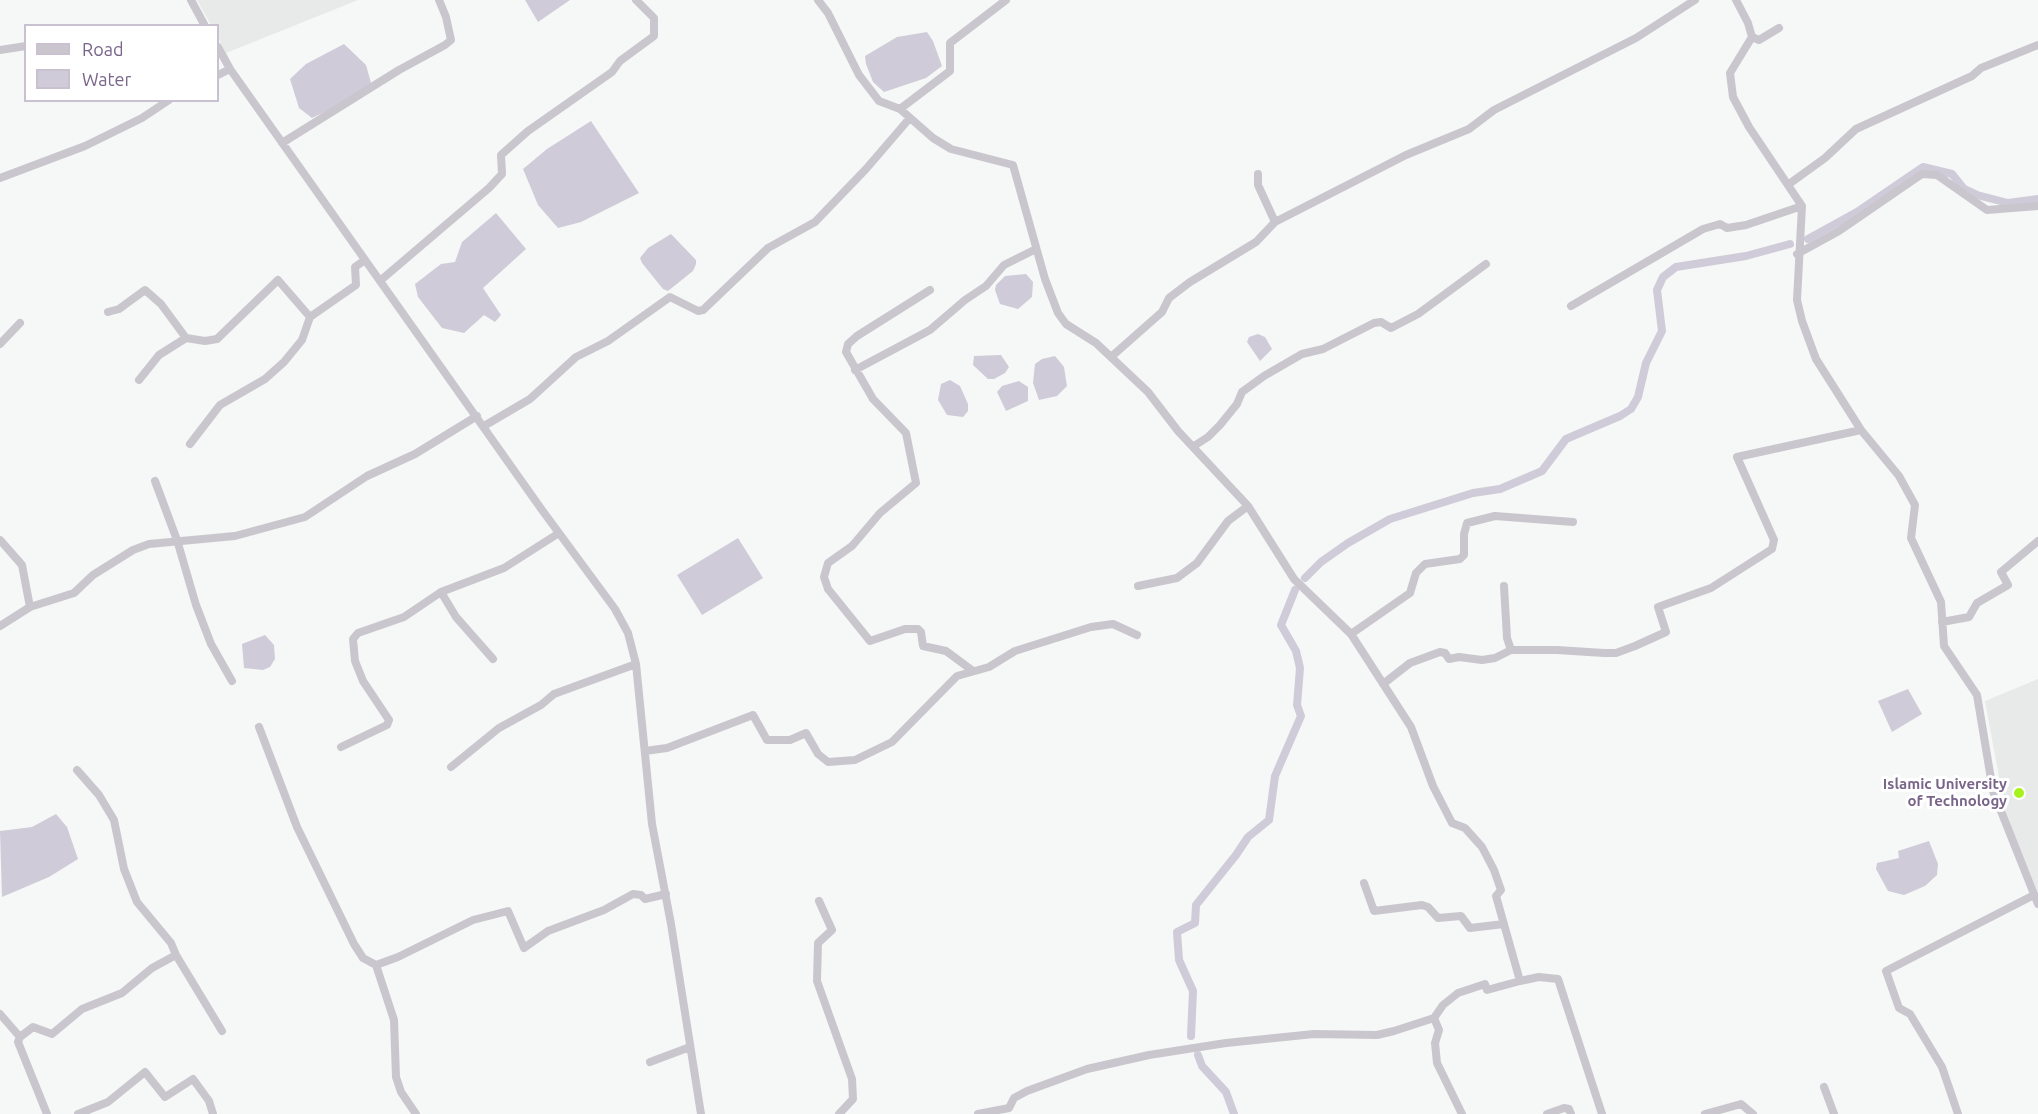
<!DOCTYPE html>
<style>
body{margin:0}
#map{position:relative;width:2038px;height:1114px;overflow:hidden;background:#f5f8f6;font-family:Ubuntu,sans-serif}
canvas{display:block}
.legend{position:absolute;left:24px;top:24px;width:195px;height:78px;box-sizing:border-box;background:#fff;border:2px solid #c9c1d0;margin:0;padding:8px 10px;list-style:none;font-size:18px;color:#796589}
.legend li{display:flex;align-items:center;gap:12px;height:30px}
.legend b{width:30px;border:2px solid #c9c1d0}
</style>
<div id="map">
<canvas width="2038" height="1114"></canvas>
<ul class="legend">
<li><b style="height:8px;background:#cac6ce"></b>Road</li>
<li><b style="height:16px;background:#d0cbd8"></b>Water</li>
</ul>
</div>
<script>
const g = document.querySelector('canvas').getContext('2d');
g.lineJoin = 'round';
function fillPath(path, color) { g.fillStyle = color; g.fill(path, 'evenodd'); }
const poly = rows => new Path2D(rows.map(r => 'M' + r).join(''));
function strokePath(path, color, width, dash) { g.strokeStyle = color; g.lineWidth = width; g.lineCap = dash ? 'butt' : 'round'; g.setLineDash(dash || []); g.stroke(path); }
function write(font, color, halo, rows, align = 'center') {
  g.font = font + ' Ubuntu,sans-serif'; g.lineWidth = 6; g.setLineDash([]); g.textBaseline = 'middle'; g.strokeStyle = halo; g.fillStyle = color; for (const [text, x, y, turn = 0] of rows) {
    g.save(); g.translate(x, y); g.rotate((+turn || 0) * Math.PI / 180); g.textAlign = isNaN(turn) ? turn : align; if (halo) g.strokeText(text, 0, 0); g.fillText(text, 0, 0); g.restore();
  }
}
const built = poly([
 [197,0,358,0,226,53,218,37,218,26,211,25],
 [2038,679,2038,892,2006,815,1985,701]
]);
const water = poly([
 [525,0,570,0,538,22],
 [927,32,933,41,942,66,926,78,884,92,873,82,866,64,865,56,897,37],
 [344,44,366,65,371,83,341,104,312,118,299,108,290,79,306,64],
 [591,121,639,193,581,222,558,228,538,205,523,169,547,149],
 [496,213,526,249,483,288,501,315,495,322,484,315,464,333,442,328,418,297,415,284,441,264,455,262,462,242],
 [671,234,696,260,696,264,693,271,668,291,663,289,642,263,640,258,648,248],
 [1026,274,1033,282,1032,297,1018,309,1000,304,995,290,996,285,1005,276],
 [1258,334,1265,337,1272,349,1260,361,1247,342,1249,337],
 [1001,355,1009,367,1005,373,994,379,988,379,973,365,974,356],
 [1055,356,1064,367,1067,386,1057,396,1039,400,1033,383,1035,364,1042,359],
 [950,380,960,386,968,404,968,411,963,417,947,415,938,400,941,384],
 [1019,381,1028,387,1028,401,1006,411,997,392,1002,386],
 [738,538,763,578,702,615,677,575],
 [265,635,274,645,275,659,270,667,263,670,244,668,242,644],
 [1908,689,1922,714,1892,732,1878,701],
 [56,814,67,827,78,859,49,877,2,897,0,831,32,827],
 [1929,841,1938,864,1937,875,1925,886,1904,895,1888,891,1876,869,1877,863,1899,858,1898,851]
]);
const canal = poly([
 [1808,239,1857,212,1923,167,1952,174,1964,189,1977,195,2008,203,2038,199],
 [1305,578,1321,562,1348,543,1390,519,1473,493,1500,489,1542,471,1566,439,1620,416,1631,409,1638,397,1646,363,1662,331,1657,290,1663,277,1676,267,1746,256,1790,244],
 [1191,1036,1193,991,1179,960,1177,932,1195,923,1196,905,1236,855,1248,837,1269,820,1275,776,1301,716,1297,705,1300,668,1296,651,1281,625,1295,590],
 [1198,1055,1202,1066,1226,1092,1234,1114]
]);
const minor = poly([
 [191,0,205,26],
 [818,0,828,13,859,75,879,101,900,109,933,138,951,149,1013,165,1045,279,1058,313,1066,324,1096,343,1148,392,1178,431,1248,506,1294,579,1351,634,1411,727,1433,786,1452,823,1465,828,1482,847,1494,870,1501,890,1496,896,1520,981,1539,977,1558,979,1602,1114],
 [1736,0,1748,23,1752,37,1730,73,1733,97,1749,127,1802,206,1797,300,1802,321,1816,359,1861,430,1899,476,1915,505,1911,538,1941,602,1944,646,1977,695,1993,791,2038,904],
 [1752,37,1759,40,1779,28],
 [218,47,230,69,542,510,615,609,628,633,636,664,652,824,671,924,701,1114],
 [0,50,26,46],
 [218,75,230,69],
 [900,109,950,71,950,43,1006,0],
 [282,143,399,70,445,45,451,40,446,17,439,0],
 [0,178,85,146,142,118,169,100],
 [1789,184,1825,158,1856,129,1972,76,1981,68,2038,45],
 [1275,222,1406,155,1469,129,1494,110,1636,38,1695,0],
 [1797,254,1839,231,1922,174,1937,175,1987,210,2038,206],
 [381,280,489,188,502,174,501,155,528,131,612,72,620,61,654,36,654,18,636,0],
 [930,290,857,336,848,344,846,352,873,399,906,433,916,483,880,513,852,546,828,563,824,577,828,589,870,641,905,629,918,629,921,632,923,646,946,651,973,671],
 [1571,306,1703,229,1720,224,1727,228,1746,225,1802,206],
 [108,312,119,309,145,290,161,304,186,338],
 [0,344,20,323],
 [1111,357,1162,312,1169,298,1190,282,1256,242,1275,222,1258,185,1258,174],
 [855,370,930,330,965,300,986,286,1004,265,1036,249],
 [139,380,159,355,186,338,205,341,217,339,278,280,310,317],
 [484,426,530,399,576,357,608,341,670,297,698,311,703,310,768,248,815,222,866,169,909,119],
 [190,444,220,405,265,379,284,362,302,340,310,317,356,285,355,267,365,260],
 [1194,446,1208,437,1220,425,1237,404,1242,392,1264,376,1302,354,1323,349,1374,323,1381,322,1391,328,1418,314,1486,264],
 [155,481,177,540,196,605,211,644,232,681],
 [0,540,22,565,30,607],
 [1138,586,1177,578,1197,563,1228,521,1248,506],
 [1504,586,1507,638,1511,650,1557,650,1604,653,1616,653,1635,646,1666,632,1658,607,1711,588,1772,549,1774,540,1737,457,1861,430],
 [441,592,504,568,559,533],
 [1942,622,1969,617,1977,603,2008,585,2001,572,2038,541],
 [0,626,30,607,74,593,93,575,133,550,149,544,235,536,305,517,367,476,415,454,477,416],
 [1351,634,1410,593,1416,573,1425,564,1460,559,1464,555,1464,534,1467,523,1495,516,1573,522],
 [1383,684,1410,663,1440,652,1445,653,1449,659,1459,657,1482,660,1495,658,1511,650],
 [259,727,297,827,354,944,363,958,376,965],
 [341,747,387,725,389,720,363,681,355,661,353,639,358,633,404,617,441,592,456,617,493,659],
 [645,751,667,748,753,715,767,740,790,740,806,733,818,754,828,762,855,760,892,742,957,676,989,667,1015,651,1091,627,1113,624,1137,635],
 [451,767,499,728,541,705,554,694,636,664],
 [77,770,99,795,114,820,124,869,137,902,171,943,176,955],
 [1364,883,1374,911,1422,905,1428,907,1438,918,1461,916,1470,928,1504,924],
 [819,901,832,930,818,943,817,981,852,1079,853,1099,839,1114],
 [0,1014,20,1037],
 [1434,1018,1439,1030,1435,1043,1437,1063,1462,1114],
 [650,1062,690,1047],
 [1824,1087,1834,1114],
 [47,1114,18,1042,20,1037,33,1027,52,1034,82,1009,122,993,152,968,176,955,222,1031],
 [78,1114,108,1102,145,1072,165,1097,193,1079,209,1101,213,1114],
 [416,1114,401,1092,396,1077,394,1020,376,965,398,957,473,920,508,911,524,948,548,931,604,910,633,894,641,895,645,899,666,894],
 [978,1114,1009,1108,1014,1098,1027,1091,1087,1069,1149,1055,1226,1043,1314,1034,1377,1035,1394,1031,1434,1018,1443,1005,1458,993,1485,984,1487,990,1520,981],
 [1547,1114,1564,1108,1569,1109,1571,1114],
 [1705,1114,1741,1104,1753,1114],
 [1958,1114,1942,1067,1910,1014,1899,1008,1886,971,2034,895]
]);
const markers = [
 [2019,793,6,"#a6f21c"]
];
const poiNames = [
 ["Islamic University",2007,784],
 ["of Technology",2007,801]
];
fillPath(built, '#e8e9e9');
fillPath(water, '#d0cbd8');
strokePath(canal, '#d0cbd8', 8);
strokePath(minor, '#cac6ce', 8);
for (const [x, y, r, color] of markers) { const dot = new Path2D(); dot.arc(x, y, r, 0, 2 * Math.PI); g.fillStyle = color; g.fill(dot); strokePath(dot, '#fff', 2); }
write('bold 15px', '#796589', '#fff', poiNames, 'right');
</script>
